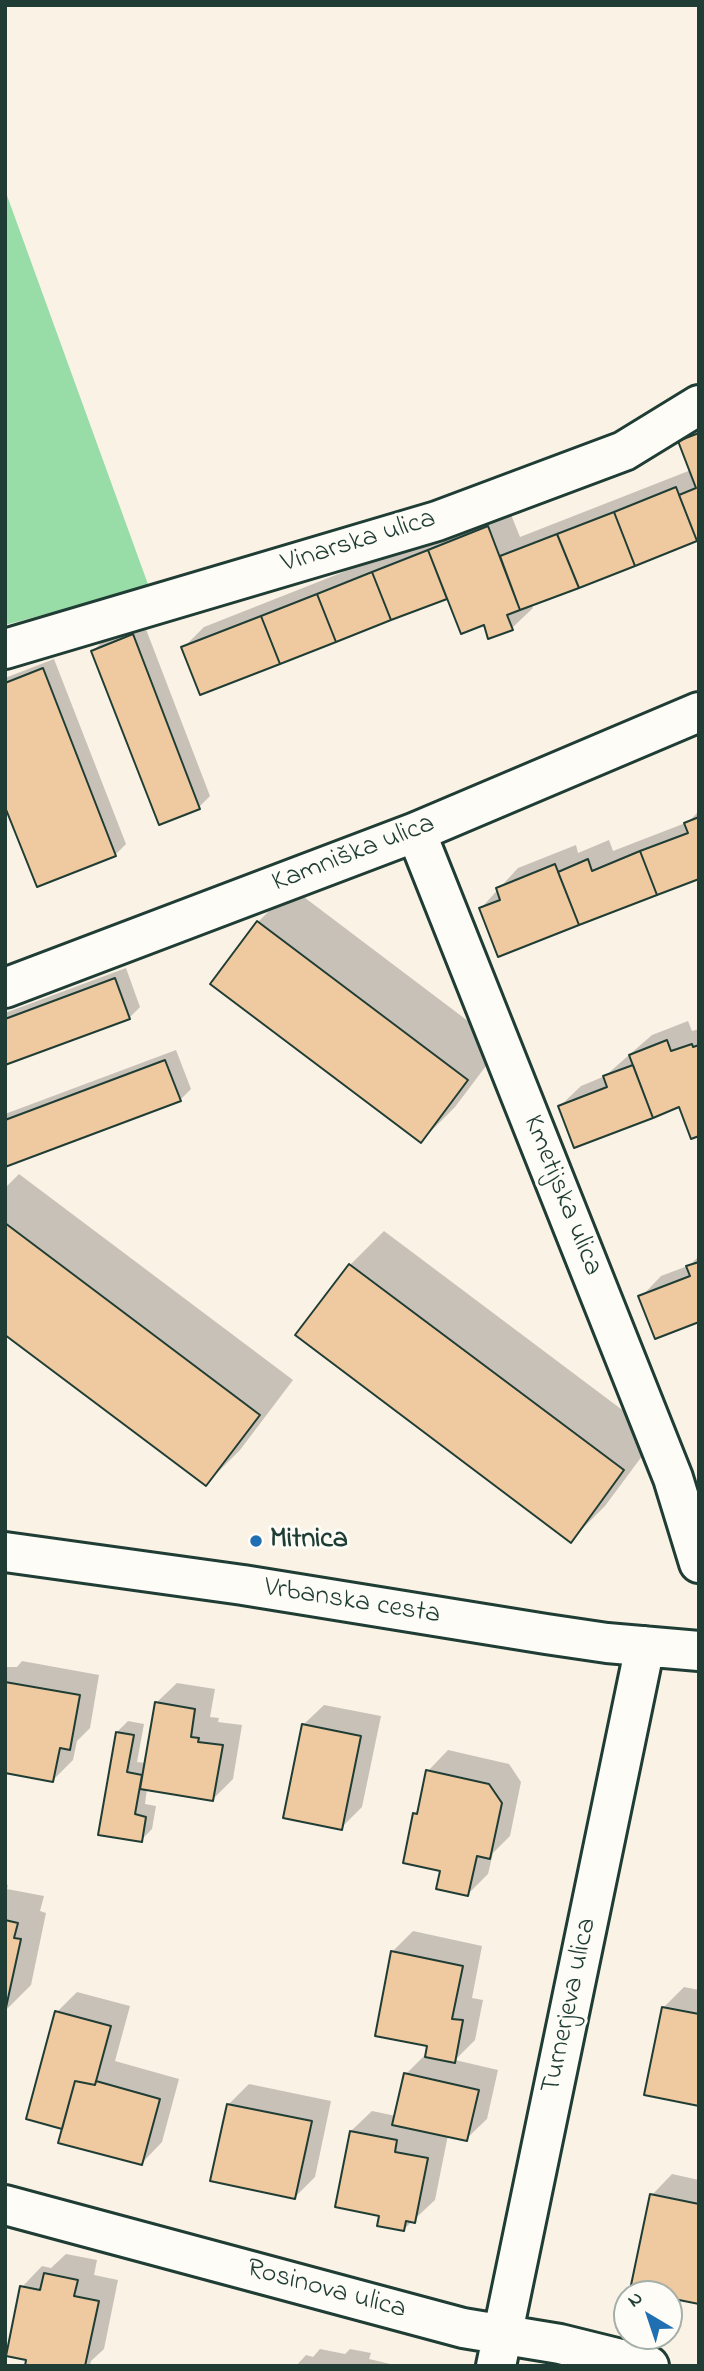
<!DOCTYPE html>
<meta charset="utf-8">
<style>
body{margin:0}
#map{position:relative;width:704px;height:2371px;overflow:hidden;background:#faf2e5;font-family:"Indie Flower",sans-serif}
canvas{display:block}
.frame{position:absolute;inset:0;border:7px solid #1f3d34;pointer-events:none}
.north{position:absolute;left:613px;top:2280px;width:70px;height:70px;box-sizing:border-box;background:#fdfcf7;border:2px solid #a4b0a9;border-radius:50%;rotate:321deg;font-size:19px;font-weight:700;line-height:28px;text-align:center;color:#1f3d34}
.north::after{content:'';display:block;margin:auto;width:24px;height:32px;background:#1f6fb2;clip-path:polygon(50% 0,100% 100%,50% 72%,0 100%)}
</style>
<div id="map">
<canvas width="704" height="2371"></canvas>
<div class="frame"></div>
<div class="north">N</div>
</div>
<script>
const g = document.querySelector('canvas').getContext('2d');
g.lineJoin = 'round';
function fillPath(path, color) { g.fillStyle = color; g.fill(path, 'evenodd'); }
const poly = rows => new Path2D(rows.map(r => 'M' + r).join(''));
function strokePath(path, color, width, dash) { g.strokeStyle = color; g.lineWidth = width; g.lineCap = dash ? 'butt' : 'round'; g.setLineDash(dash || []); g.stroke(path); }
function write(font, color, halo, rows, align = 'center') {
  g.font = font + ' "Indie Flower",sans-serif'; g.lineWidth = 6; g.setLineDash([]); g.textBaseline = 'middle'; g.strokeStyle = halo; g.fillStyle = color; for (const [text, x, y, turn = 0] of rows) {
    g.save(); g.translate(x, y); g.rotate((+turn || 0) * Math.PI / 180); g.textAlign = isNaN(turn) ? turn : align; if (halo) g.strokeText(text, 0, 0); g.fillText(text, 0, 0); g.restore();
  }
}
const green = poly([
 [5,190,149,587,5,625]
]);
const shadow = poly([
 [699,427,699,538,531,604,533,608,512,628,485,623,448,597,201,693,183,648,204,627,508,507,520,537,691,470,680,441,691,431],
 [144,624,210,796,199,807,93,651,104,640],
 [54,659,126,844,115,855,5,802,5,678],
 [699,811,699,877,481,908,518,868,576,845,578,853,609,840,613,851,688,822],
 [292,888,501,1046,455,1107,421,1141,258,922],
 [126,968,140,1007,129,1018,5,1063,5,1013],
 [688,1021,692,1031,699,1029,699,1134,680,1105,560,1106,581,1086,605,1076,652,1035],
 [176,1050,191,1089,180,1100,5,1165,5,1114],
 [19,1174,293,1380,240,1450,206,1484,5,1333,5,1188],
 [384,1231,657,1436,605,1506,571,1540,350,1265],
 [699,1256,699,1320,641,1297,661,1276,690,1265],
 [22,1661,99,1675,90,1728,77,1741,73,1760,53,1780,5,1772,5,1667,17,1667],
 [177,1683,215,1689,210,1717,219,1718,218,1722,242,1725,233,1779,212,1800,147,1789,145,1804,156,1806,152,1829,141,1840,100,1833,117,1732,128,1721,144,1724,137,1762,146,1763,156,1703],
 [324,1705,381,1716,362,1807,341,1828,303,1725],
 [448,1750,509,1764,521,1782,510,1836,493,1853,488,1874,468,1894,442,1870,414,1814,420,1808,428,1771],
 [5,1885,8,1885,7,1889,44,1896,40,1911,46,1913,31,1985,5,2011],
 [413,1931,482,1946,472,1998,483,2000,475,2040,455,2060,498,2070,487,2119,466,2139,448,2135,435,2200,404,2229,381,2214,351,2131,372,2111,396,2116,406,2074,427,2053,429,2045,392,1952],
 [684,1987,699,1990,699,2105,664,2007],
 [77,1992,130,2006,115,2061,179,2079,162,2142,142,2163,64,2128,57,2012],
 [249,2084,331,2101,315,2177,295,2197,228,2105],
 [672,2174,699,2180,699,2302,669,2296,669,2294,659,2294,652,2195],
 [66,2254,97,2260,94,2275,118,2280,104,2349,91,2361,90,2366,27,2366,22,2287,42,2266,51,2268],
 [320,2349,345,2354,350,2349,371,2353,369,2359,399,2366,296,2366,306,2355,313,2357]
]);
const building = poly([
 [699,433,699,540,697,541,679,495,696,488,678,441,699,433],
 [676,487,697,541,635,566,614,512,676,487],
 [614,512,635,566,579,588,557,534,614,512],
 [488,526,520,610,507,615,513,630,488,639,484,625,461,634,428,550,488,526],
 [557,534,579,588,520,610,500,556,557,534],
 [428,550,447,599,391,620,372,572,428,550],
 [372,572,391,620,336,642,317,594,372,572],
 [317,594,336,642,280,664,261,616,317,594],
 [261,616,280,664,200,695,181,647,261,616],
 [133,634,200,809,159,825,91,651,133,634],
 [43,668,116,856,37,887,5,807,5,683,43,668],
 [699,817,699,879,657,895,640,851,688,833,684,823,699,817],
 [640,851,657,895,579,925,558,872,588,859,592,871,640,851],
 [555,864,579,925,498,957,479,908,500,900,496,888,555,864],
 [257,921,468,1080,421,1143,210,984,257,921],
 [115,978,130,1019,5,1065,5,1019,115,978],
 [667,1040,671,1051,692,1044,693,1047,699,1045,699,1136,691,1139,679,1107,653,1118,629,1055,667,1040],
 [165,1060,181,1101,5,1167,5,1120,165,1060],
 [633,1065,653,1118,574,1148,558,1106,607,1087,603,1076,633,1065],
 [5,1223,260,1415,206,1486,5,1335,5,1223],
 [699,1262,699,1322,655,1339,638,1296,690,1276,686,1266,699,1262],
 [349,1264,624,1470,571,1543,295,1335,349,1264],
 [5,1682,80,1695,70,1750,60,1748,53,1782,5,1773,5,1682],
 [155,1702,195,1709,191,1737,199,1738,198,1742,223,1745,213,1801,140,1789,155,1702],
 [302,1724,361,1736,342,1830,283,1818,302,1724],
 [116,1732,134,1735,127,1772,142,1775,135,1814,146,1817,142,1842,98,1835,116,1732],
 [426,1770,489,1784,502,1803,490,1859,477,1856,468,1896,436,1889,440,1871,403,1863,413,1813,417,1814,426,1770],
 [5,1920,18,1923,14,1938,21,1939,5,2012,5,1920],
 [391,1951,463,1966,452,2019,463,2020,455,2063,425,2057,427,2046,375,2036,391,1951],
 [662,2007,699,2014,699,2106,644,2095,662,2007],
 [55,2011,111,2026,95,2085,75,2081,62,2129,26,2119,55,2011],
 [404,2073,479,2090,467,2141,392,2125,404,2073],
 [75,2081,95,2085,96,2081,160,2099,142,2165,58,2143,75,2081],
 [227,2104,312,2121,295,2199,210,2181,227,2104],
 [350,2131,397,2140,395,2152,428,2158,415,2223,406,2221,404,2231,377,2226,379,2216,335,2207,350,2131],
 [650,2194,699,2204,699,2304,669,2298,669,2294,650,2294,630,2290,650,2194],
 [44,2273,78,2280,74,2296,99,2301,85,2366,25,2366,26,2360,6,2356,20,2286,40,2290,44,2273]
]);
const minor = poly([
 [5,649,437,521,624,451,699,405],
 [416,832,673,1478,699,1563],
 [5,988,416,832,699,712],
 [5,1552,243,1585,546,1634,607,1643,699,1651],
 [5,2205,463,2328,560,2344,649,2366],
 [496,2366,645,1646]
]);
const markers = [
 [256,1541,7,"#1f6fb2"]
];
const streetNames = [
 ["Vinarska ulica",359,543,-17],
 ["Kamniška ulica",354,855,-21],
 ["Kmetijska ulica",561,1196,68],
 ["Vrbanska cesta",352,1603,9],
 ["Turnerjeva ulica",571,2006,-78],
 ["Rosinova ulica",326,2291,15]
];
const poiNames = [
 ["Mitnica",270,1541]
];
fillPath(green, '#98dca8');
fillPath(shadow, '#0003');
fillPath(building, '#efc99f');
strokePath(building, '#1f3d34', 2);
strokePath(minor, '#1f3d34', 44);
strokePath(minor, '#fdfcf7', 38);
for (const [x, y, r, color] of markers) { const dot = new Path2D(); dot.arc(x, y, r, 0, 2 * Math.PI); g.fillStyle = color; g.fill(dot); strokePath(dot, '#fdfcf7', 2.5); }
write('28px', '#1f3d34', '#fdfcf7', streetNames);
write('bold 28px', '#1f3d34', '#fdfcf7', poiNames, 'left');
</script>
